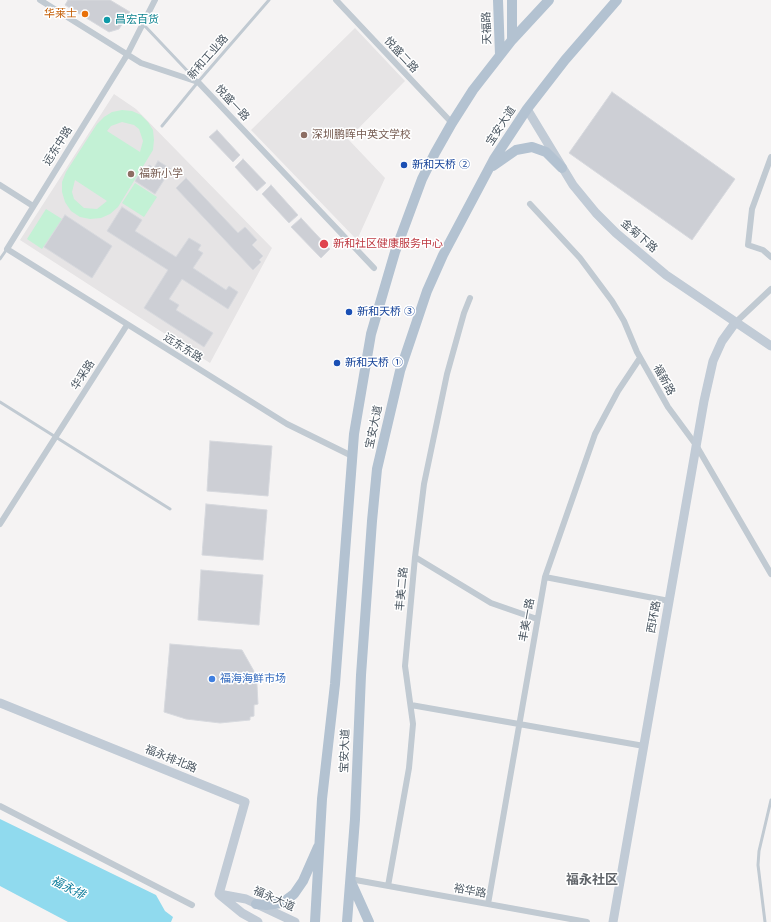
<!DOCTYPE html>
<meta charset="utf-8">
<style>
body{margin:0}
canvas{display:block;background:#f5f3f3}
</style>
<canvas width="771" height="922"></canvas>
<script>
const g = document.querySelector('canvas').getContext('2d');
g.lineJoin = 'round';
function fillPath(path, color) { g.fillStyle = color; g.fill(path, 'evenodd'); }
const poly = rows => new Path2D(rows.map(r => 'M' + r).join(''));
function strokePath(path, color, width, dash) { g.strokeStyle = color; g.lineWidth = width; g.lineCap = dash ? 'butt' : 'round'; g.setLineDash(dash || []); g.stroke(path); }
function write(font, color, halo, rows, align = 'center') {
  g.font = font + ' Montserrat,"Noto Sans SC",sans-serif'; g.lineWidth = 3; g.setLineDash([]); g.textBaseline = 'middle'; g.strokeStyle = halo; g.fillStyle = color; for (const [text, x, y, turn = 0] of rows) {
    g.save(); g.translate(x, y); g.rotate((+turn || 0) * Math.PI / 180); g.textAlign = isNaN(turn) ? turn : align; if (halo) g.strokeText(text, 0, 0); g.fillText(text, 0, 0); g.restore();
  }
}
const education = poly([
 [355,28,405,81,348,139,385,178,357,240,251,130],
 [114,94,136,109,272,248,210,363,20,240]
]);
const green = poly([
 [122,110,132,111,141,115,148,122,153,130,154,140,153,150,118,207,110,214,101,218,90,219,80,217,71,211,65,202,62,192,62,182,66,172,97,124,104,117,112,112],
 [122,122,134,125,139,129,143,141,140,152,107,131,111,126],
 [75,180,107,201,97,209,84,208,74,199,72,192],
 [135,183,157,197,144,217,122,203],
 [46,209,62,219,42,249,27,239]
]);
const water = poly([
 [0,819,156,895,165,911,173,917,171,922,68,922,0,886]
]);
const building = poly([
 [68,0,110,0,130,12,119,29,109,32,65,5,68,0],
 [612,92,735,179,692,240,569,153,612,92],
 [217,130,240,155,233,162,209,137,217,130],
 [243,159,266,183,257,191,235,167,243,159],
 [158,161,171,169,155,194,135,181,141,171,144,173,149,165,154,168,158,161],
 [186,178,238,233,245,227,257,240,252,245,263,256,259,260,261,262,253,270,176,188,186,178],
 [271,185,298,215,289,223,262,194,271,185],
 [122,207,142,220,135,231,176,257,189,238,201,245,198,250,203,253,193,268,226,290,229,286,238,292,228,309,182,279,169,299,179,305,176,310,213,333,204,347,144,308,168,270,107,231,122,207],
 [65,215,112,246,92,278,44,247,65,215],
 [301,218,330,249,321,258,291,227,301,218],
 [210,441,272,446,268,496,207,491,210,441],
 [206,504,267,510,263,560,202,555,206,504],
 [201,570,263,575,259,625,198,620,201,570],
 [170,644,242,650,255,673,257,685,258,704,254,705,254,716,250,717,250,720,220,723,186,719,164,712,170,644]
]);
const lane = poly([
 [143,24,196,80],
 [162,126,198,82,269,0],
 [0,259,7,249],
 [0,402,170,509],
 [765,922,758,865,759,851,771,800]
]);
const street = poly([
 [40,0,141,63,198,82,374,268],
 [155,0,127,55,7,249,287,424,352,456],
 [336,0,452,123],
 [771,157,752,209,748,245,763,250,771,257],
 [0,185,33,206],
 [530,204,580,258,612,301,624,321,637,352,668,407,696,445,771,574],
 [735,323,771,289],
 [0,524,127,325],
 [415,557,491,603,537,619],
 [545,577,669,601],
 [411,705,644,746],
 [0,806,192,905],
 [350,879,587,922],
 [388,886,409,768,413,724,405,666,415,557,424,484,447,374,464,313,470,298],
 [488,904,545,577,595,434,618,391,640,358]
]);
const secondary = poly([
 [527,109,573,185,596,213,616,233,666,275,771,346],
 [0,703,245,802,219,894],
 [219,894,246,899,295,922],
 [220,895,242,913,258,922],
 [613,922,704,401,713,361,722,341,735,323]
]);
const primary = poly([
 [498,0,500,55],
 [512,40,512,0],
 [493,166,516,150,532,147,546,152,562,168],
 [351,882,369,922],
 [256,904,266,905,282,903,294,894,303,881,318,847],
 [315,922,322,799,335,684,354,434,371,334,395,252,422,179,435,153,452,123,473,90,512,40,549,0],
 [347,922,355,819,361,675,372,521,377,469,400,371,427,291,443,255,494,159,527,109,565,60,617,0]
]);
const markers = [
 [85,14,4,"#e8710a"],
 [107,20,4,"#0f9aa8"],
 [304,135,4,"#8d6e63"],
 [404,165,4,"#1a4fb4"],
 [131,174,4,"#8d6e63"],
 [324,244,5,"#e0444e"],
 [349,312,4,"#1a4fb4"],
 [337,363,4,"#1a4fb4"],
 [212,679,4,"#3f7fe0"]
];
const foodNames = [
 ["华莱士",77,14]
];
const cultureNames = [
 ["昌宏百货",115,20]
];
const streetNames = [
 ["天福路",487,28,-92],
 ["悦盛二路",401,55,47],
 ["新和工业路",208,57,-49],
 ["悦盛一路",232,103,47],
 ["宝安大道",501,126,-57],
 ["远东中路",58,146,-58],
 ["金菊下路",639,236,41],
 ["远东东路",183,348,32],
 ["华采路",83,375,-57],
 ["福新路",664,380,61],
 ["宝安大道",374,427,-78],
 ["丰美二路",402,589,-85],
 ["西环路",654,617,-80],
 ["丰美一路",527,620,-80],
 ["宝安大道",345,751,-88],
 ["福永排北路",171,759,22],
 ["裕华路",470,891,10],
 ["福永大道",274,899,24]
];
const educationNames = [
 ["深圳鹏晖中英文学校",312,135],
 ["福新小学",139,174]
];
const transitNames = [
 ["新和天桥 ②",412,165],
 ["新和天桥 ③",357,312],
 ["新和天桥 ①",345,363]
];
const healthNames = [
 ["新和社区健康服务中心",333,244]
];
const shopNames = [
 ["福海海鲜市场",220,679]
];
const waterNames = [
 ["福永排",68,888,27]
];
const quarterNames = [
 ["福永社区",592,880]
];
fillPath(education, '#e6e4e5');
fillPath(green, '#c3f1d5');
fillPath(water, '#90daee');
fillPath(building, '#cdcfd5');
strokePath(building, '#d7d9de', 1);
strokePath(lane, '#c1cad2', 3);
strokePath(street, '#c1cad2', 6);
strokePath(secondary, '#c1cbd6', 9);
strokePath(primary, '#b3c2d1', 10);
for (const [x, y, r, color] of markers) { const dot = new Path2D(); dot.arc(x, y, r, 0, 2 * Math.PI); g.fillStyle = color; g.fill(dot); strokePath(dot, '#fff', 1.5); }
write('11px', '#c56008', '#fff', foodNames, 'right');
write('11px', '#0d838f', '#fff', cultureNames, 'left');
write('11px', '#4a5661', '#fff', streetNames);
write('11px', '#785e54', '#fff', educationNames, 'left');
write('11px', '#164399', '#fff', transitNames, 'left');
write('11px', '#be3a42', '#fff', healthNames, 'left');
write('11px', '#366cbe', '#fff', shopNames, 'left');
write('italic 12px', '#0c7c9b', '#fff', waterNames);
write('bold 13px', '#5f6368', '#fff', quarterNames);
</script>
